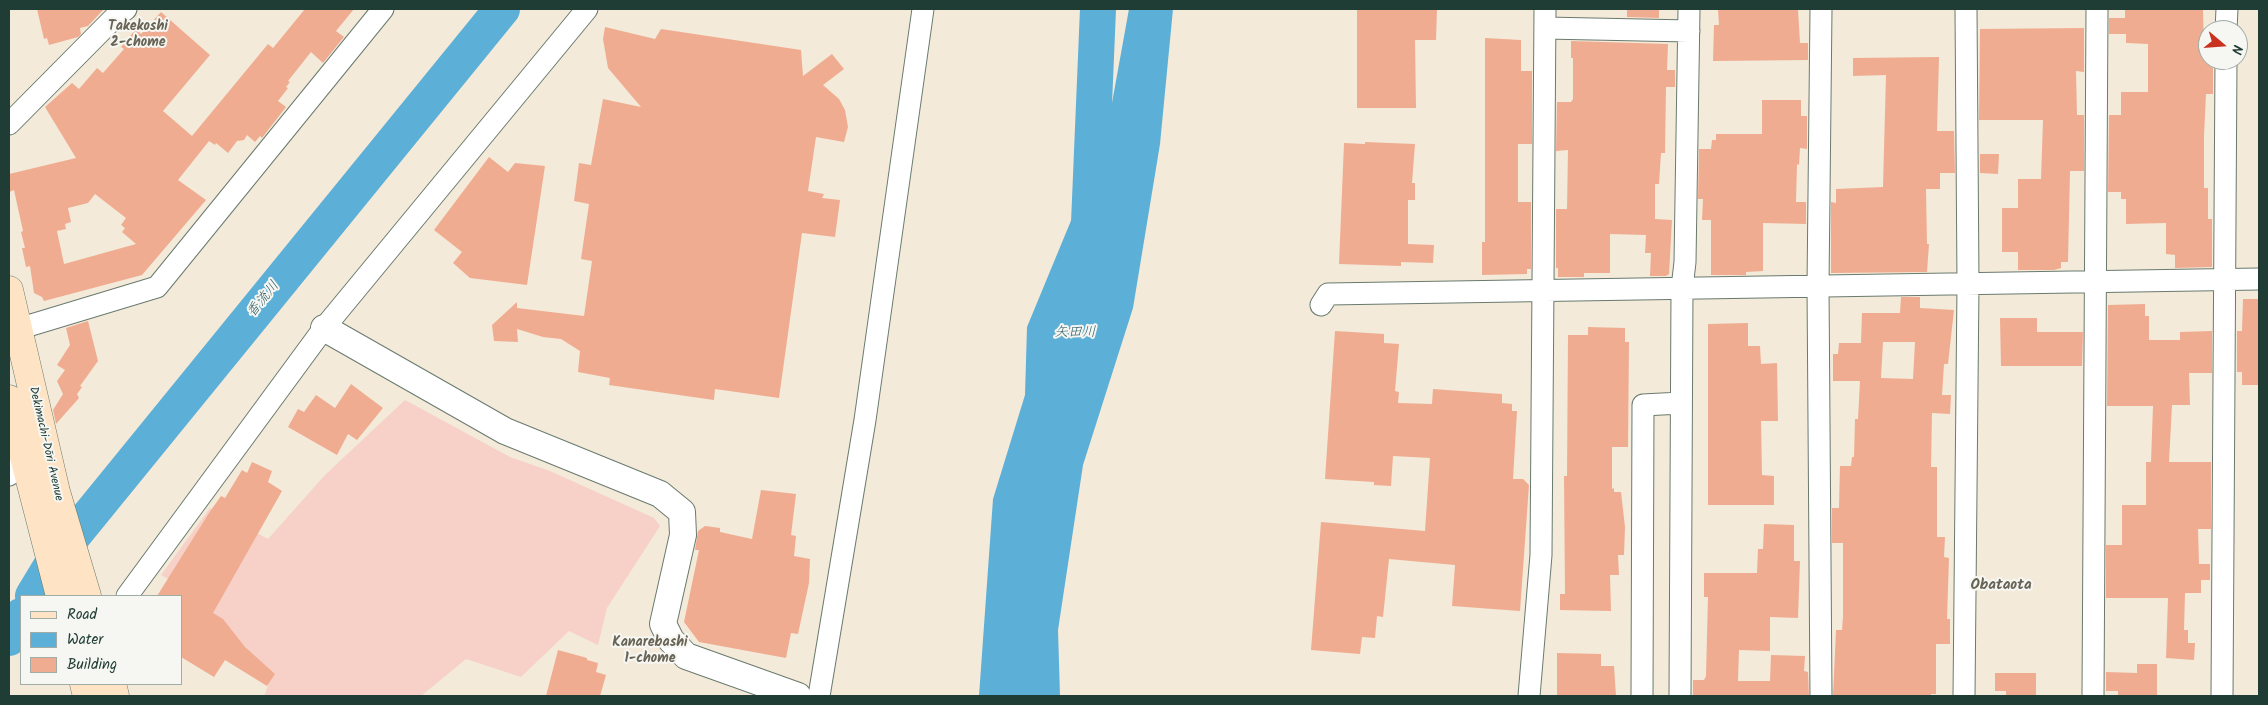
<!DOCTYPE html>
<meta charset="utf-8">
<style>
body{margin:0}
#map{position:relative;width:2268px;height:705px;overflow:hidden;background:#f3ead9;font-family:Kalam,sans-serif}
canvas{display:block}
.frame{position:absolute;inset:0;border:10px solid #1f3d34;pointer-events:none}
.legend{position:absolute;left:20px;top:595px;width:162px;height:90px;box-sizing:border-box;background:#f6f6f2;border:1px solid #a0aca6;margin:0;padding:6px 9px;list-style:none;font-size:15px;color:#1f3d34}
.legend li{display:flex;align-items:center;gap:10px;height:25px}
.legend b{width:25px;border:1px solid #a0aca6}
.north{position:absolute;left:2198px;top:20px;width:50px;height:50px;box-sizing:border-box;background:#f6f6f2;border:1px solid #a0aca6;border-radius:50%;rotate:108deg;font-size:14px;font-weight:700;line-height:20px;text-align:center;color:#1f3d34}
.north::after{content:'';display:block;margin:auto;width:18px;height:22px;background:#c8321e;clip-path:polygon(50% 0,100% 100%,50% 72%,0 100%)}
</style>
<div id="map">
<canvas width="2268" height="705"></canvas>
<div class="frame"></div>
<ul class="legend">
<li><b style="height:6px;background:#fee4c5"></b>Road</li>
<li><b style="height:14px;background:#5cafd7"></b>Water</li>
<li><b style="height:14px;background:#f0ac91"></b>Building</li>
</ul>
<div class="north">N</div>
</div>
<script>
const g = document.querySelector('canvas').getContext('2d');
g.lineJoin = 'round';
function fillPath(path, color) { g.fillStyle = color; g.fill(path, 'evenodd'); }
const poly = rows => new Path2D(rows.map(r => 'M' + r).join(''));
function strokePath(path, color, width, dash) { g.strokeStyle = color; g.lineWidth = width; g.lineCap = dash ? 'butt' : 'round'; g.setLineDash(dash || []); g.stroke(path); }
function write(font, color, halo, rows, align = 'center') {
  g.font = font + ' Kalam,"Klee One",sans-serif'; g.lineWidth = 4; g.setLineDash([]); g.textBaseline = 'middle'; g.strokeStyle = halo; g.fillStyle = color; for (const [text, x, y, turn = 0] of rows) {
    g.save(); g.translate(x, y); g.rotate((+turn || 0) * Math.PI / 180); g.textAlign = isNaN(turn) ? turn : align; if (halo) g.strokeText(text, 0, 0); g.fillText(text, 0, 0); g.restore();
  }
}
const built = poly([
 [405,400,510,457,550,471,654,518,660,526,607,608,598,645,569,631,521,677,466,659,421,696,264,696,269,683,190,638,211,603,161,575,210,508,268,539,325,475]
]);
const water = poly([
 [1129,9,1173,9,1160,144,1133,308,1083,465,1058,630,1060,696,979,696,993,499,1025,395,1027,327,1106,136]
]);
const river = poly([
 [1089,223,1098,9],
 [33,596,59,553,502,9],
 [9,638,21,616]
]);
const building = poly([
 [37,9,104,9,88,26,80,28,81,34,78,37,49,45,47,38,44,39],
 [305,9,354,9,336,31,344,37,323,63,311,52,288,81,290,82,286,87,288,88,278,101,286,107,262,138,260,136,255,142,247,135,244,140,237,141,228,153,216,143,215,145,209,141,178,180,206,200,142,275,44,301,42,297,34,293,30,266,26,267,22,248,25,248,21,232,23,231,14,190,9,192,9,174,76,158,45,107,72,83,79,89,97,68,103,73,124,49,121,47,136,29,141,34,161,12,210,55,163,111,192,136,268,44,273,48],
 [95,194,126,218,121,225,125,228,122,232,136,244,64,264,57,231,66,229,65,224,71,222,68,208,88,203],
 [1357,9,1437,9,1436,40,1415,40,1416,108,1357,108],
 [1627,9,1659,9,1659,18,1627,17],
 [1718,9,1798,9,1800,43,1808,43,1808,60,1713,61,1714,25,1719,25],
 [2125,9,2203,9,2204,52,2208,52,2208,60,2213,60,2213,94,2206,94,2204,136,2204,188,2208,188,2208,219,2212,219,2212,267,2175,268,2175,255,2166,254,2166,223,2126,224,2126,199,2121,199,2121,192,2108,192,2109,115,2121,115,2121,92,2148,92,2148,44,2126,43,2126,34,2109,34,2109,18,2125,18],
 [605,27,655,39,661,29,801,50,803,76,832,54,844,69,823,85,839,99,845,110,848,127,844,142,816,137,808,191,824,194,822,198,840,200,835,237,802,233,779,398,715,389,714,400,609,385,610,378,578,372,580,351,561,339,543,337,517,329,518,342,494,341,492,325,517,302,517,308,584,316,592,261,581,259,589,204,574,201,579,163,591,165,603,99,641,107,608,68,603,39],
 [2084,28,2084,72,2076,71,2077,115,2084,115,2084,171,2070,171,2068,262,2061,262,2061,268,2054,270,2018,270,2018,252,2002,252,2002,208,2018,208,2018,179,2041,179,2043,120,1979,120,1980,29],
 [1485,38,1521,40,1521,71,1532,71,1532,144,1518,144,1518,202,1531,202,1531,269,1527,269,1527,274,1482,275,1482,242,1485,242],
 [1571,41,1668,44,1667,70,1675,70,1675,87,1666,87,1665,153,1661,153,1659,184,1655,184,1655,219,1672,220,1669,274,1666,276,1650,276,1651,253,1645,253,1646,235,1610,234,1610,273,1584,273,1584,277,1558,277,1558,268,1556,268,1556,209,1567,209,1568,150,1556,151,1557,102,1571,102,1573,99,1573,58,1571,58],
 [1939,57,1937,131,1954,131,1955,173,1940,173,1940,189,1926,189,1927,244,1929,244,1927,272,1831,273,1831,202,1836,203,1836,189,1883,187,1886,75,1853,76,1853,58],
 [1762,100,1801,100,1801,116,1807,116,1807,149,1800,148,1799,165,1797,164,1796,202,1806,202,1806,224,1763,223,1763,271,1746,272,1746,275,1711,275,1711,220,1702,220,1703,199,1698,199,1699,149,1711,149,1712,140,1716,140,1716,134,1762,134],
 [1365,142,1415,144,1412,183,1415,183,1415,200,1408,200,1408,244,1434,245,1433,263,1401,262,1401,266,1339,264,1344,143,1365,144],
 [1980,154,1999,154,1998,174,1980,173],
 [489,157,508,172,515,163,545,166,527,285,470,278,453,263,462,252,434,230],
 [1901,297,1920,297,1920,308,1954,310,1948,364,1944,364,1942,395,1951,395,1950,414,1932,413,1931,467,1937,467,1937,537,1945,537,1944,557,1949,558,1947,619,1950,619,1950,644,1936,644,1936,694,1931,694,1931,696,1833,696,1836,630,1842,630,1843,617,1843,543,1832,543,1832,508,1839,508,1840,466,1851,466,1852,457,1854,457,1855,419,1858,419,1860,381,1833,381,1833,354,1838,354,1839,343,1861,343,1862,313,1900,313],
 [1883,342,1915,342,1913,379,1881,378],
 [2243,299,2259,299,2259,385,2242,385,2242,372,2237,372,2237,331,2242,331],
 [2145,304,2145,316,2149,316,2149,340,2180,340,2180,332,2212,331,2212,373,2189,373,2190,405,2172,405,2169,462,2211,462,2211,529,2198,529,2199,564,2210,564,2210,580,2201,580,2201,593,2185,593,2184,630,2188,630,2188,643,2195,643,2194,660,2166,658,2168,598,2106,598,2106,545,2122,545,2122,505,2146,505,2146,462,2151,462,2153,406,2107,406,2108,305],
 [2000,318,2037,318,2037,332,2083,332,2082,366,2001,366],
 [88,321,98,361,80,386,82,387,77,394,79,398,56,424,53,410,63,394,57,381,65,370,57,365,70,345,66,328],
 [1748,323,1748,346,1760,346,1761,364,1777,363,1778,421,1761,421,1762,475,1774,476,1774,505,1708,505,1708,324],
 [1588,327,1625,328,1625,342,1629,342,1628,447,1612,447,1612,489,1614,488,1614,492,1621,492,1625,527,1624,555,1618,555,1619,575,1610,575,1611,611,1560,610,1560,594,1565,594,1564,476,1567,476,1568,335,1588,335],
 [1335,331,1384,334,1384,343,1399,344,1395,391,1399,392,1398,403,1432,404,1433,389,1502,394,1502,403,1512,404,1512,411,1517,411,1513,479,1523,479,1529,485,1520,611,1452,606,1455,565,1389,559,1383,617,1377,616,1375,638,1362,637,1360,654,1311,650,1321,522,1425,531,1430,458,1393,456,1391,486,1374,485,1374,482,1325,479],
 [351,384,383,408,357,440,348,434,337,455,288,427,298,409,304,412,316,395,335,408],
 [252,462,272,471,268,482,282,491,213,613,223,619,245,647,275,674,267,686,225,660,214,677,181,657,181,596,157,596,209,513,221,496,225,498,242,470,247,473],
 [761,490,796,494,791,535,796,536,794,556,810,559,809,583,798,634,791,633,786,658,699,642,684,622,699,550,695,550,698,531,705,526,720,528,720,532,752,539],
 [1764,524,1794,525,1794,561,1800,561,1798,618,1770,617,1770,651,1739,650,1738,681,1770,681,1771,655,1805,656,1804,671,1808,672,1809,696,1693,696,1693,680,1704,680,1706,676,1708,597,1704,597,1704,573,1757,573,1758,549,1763,549],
 [558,650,587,658,587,660,598,663,596,672,606,675,600,696,546,696],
 [1557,653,1601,654,1601,666,1614,666,1616,696,1557,696],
 [2137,664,2157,664,2157,696,2118,696,2118,691,2106,691,2106,672,2137,673],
 [1995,673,2036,673,2036,696,2006,696,2006,691,1995,691]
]);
const minor = poly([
 [1821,9,1818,286,1821,696],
 [1545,28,1689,31],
 [2226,30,2227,9],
 [9,124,114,18,126,9],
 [1321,305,1328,294,2259,279],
 [18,329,157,287,383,9],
 [9,475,12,469,24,459],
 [127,596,324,328,587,9],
 [819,696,865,420,923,9],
 [1529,696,1541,555,1545,9],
 [1642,696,1643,405,1681,403],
 [1680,696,1682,288,1685,262,1689,9],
 [1964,696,1968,284,1966,9],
 [2093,696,2097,9],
 [2222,696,2226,60]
]);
const tertiary = poly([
 [324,328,505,431,660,494,682,512,683,535,663,624,671,640,686,656,798,696]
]);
const secondary = poly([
 [9,290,56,492,87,596],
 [9,399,60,596],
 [84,684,87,696],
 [112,684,115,696]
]);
const streetNames = [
 ["Dekimachi-Dōri Avenue",45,444,77]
];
const neighbourhoodNames = [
 ["Takekoshi",138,28],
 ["2-chome",138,44],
 ["Kanarebashi",650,644],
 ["1-chome",650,660]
];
const waterNames = [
 ["香流川",264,300,-51],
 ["矢田川",1075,334]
];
const quarterNames = [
 ["Obataota",2001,586]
];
fillPath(built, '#f7d1c7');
fillPath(water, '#5cafd7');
strokePath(river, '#5cafd7', 36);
fillPath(building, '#f0ac91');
strokePath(minor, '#697a6e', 23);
strokePath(tertiary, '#697a6e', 28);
strokePath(secondary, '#697a6e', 29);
strokePath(minor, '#fff', 21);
strokePath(tertiary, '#fff', 26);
strokePath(secondary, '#fee4c5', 28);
write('12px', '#1f3d34', '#f6f6f2', streetNames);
write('bold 14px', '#686455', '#f6f6f2', neighbourhoodNames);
write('italic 14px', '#315f65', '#f6f6f2', waterNames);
write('bold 15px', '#686455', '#f6f6f2', quarterNames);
</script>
